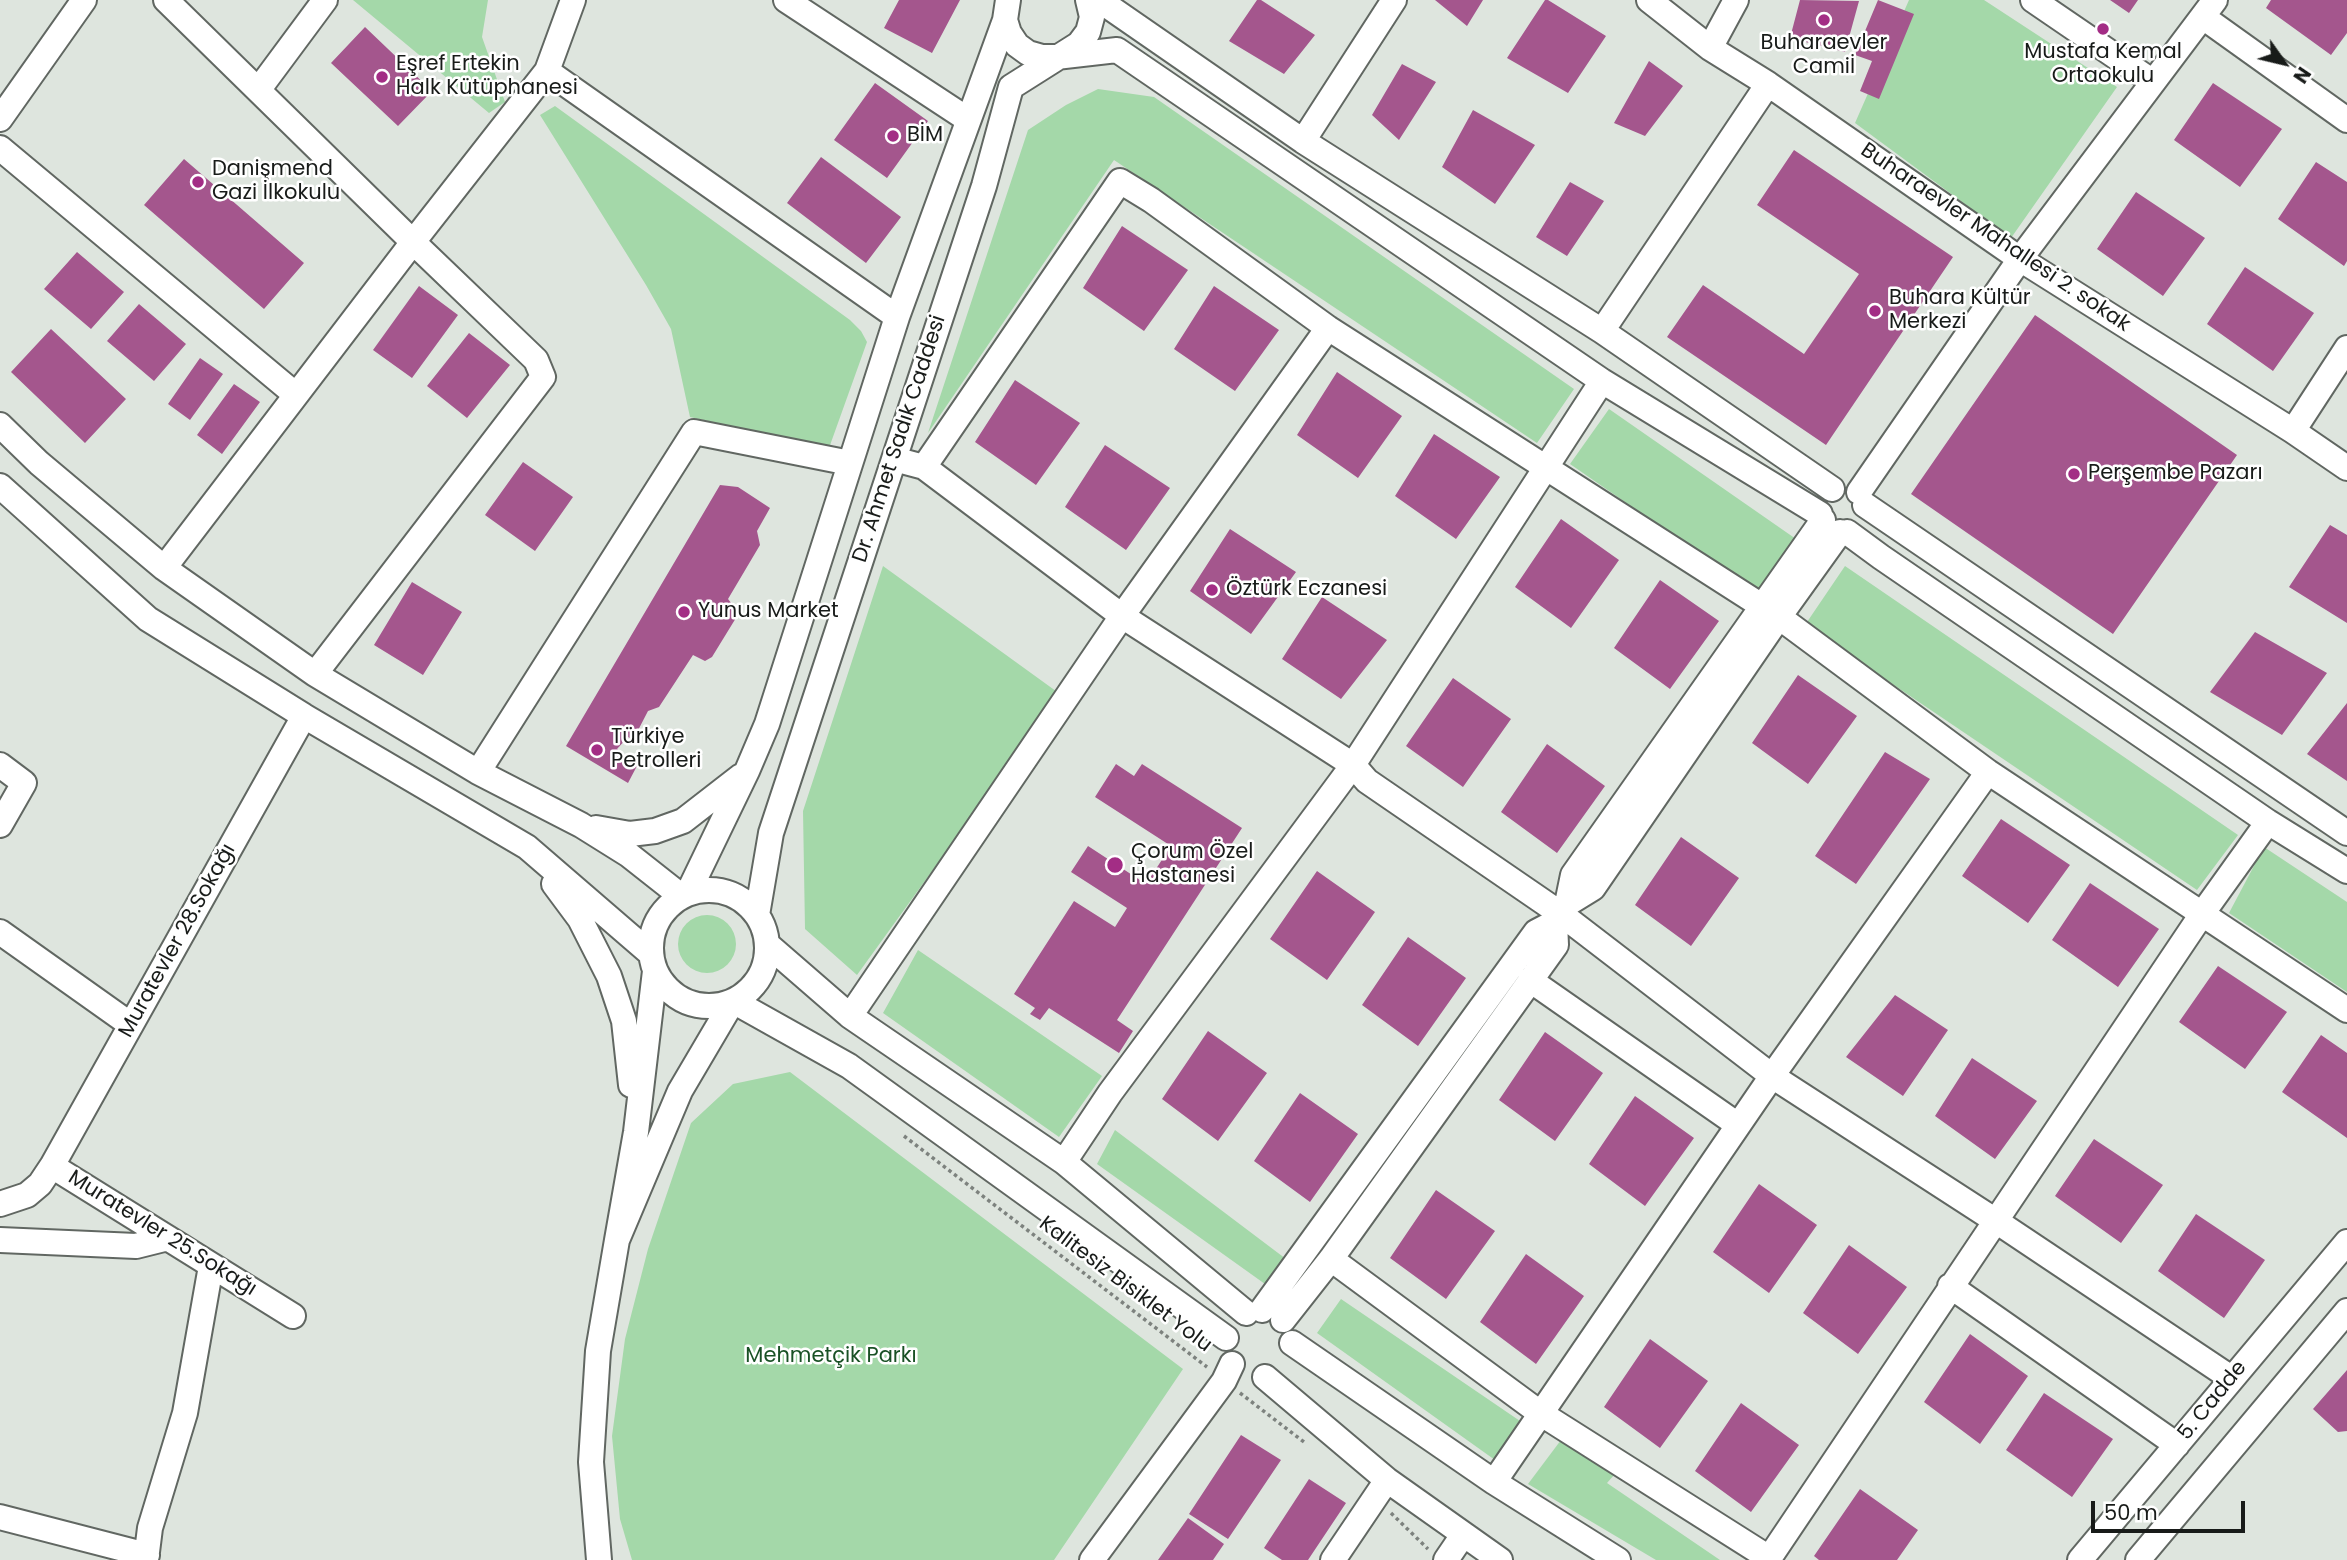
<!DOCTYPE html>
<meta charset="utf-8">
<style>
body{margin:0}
#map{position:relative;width:2347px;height:1560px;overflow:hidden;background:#dee5de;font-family:Poppins,sans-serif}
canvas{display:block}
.north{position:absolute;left:2249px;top:28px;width:70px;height:70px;-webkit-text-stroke:5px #fff;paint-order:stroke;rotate:124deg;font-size:19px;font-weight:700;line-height:28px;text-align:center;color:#181b19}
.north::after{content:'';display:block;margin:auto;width:24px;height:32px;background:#181b19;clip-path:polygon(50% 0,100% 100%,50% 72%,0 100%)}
.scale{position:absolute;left:2091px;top:1501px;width:154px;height:32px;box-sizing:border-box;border:4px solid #181b19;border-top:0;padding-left:9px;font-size:21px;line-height:24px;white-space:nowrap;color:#181b19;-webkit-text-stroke:5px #fff;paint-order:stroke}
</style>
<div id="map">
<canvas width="2347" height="1560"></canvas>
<div class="north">N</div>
<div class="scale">50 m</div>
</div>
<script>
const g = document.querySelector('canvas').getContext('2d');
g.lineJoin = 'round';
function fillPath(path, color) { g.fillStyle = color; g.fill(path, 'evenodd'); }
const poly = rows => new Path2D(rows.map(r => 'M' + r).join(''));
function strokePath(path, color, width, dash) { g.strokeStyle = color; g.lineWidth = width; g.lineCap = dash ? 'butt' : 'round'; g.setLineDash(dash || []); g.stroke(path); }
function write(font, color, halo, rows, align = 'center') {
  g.font = font + ' Poppins,sans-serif'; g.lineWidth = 5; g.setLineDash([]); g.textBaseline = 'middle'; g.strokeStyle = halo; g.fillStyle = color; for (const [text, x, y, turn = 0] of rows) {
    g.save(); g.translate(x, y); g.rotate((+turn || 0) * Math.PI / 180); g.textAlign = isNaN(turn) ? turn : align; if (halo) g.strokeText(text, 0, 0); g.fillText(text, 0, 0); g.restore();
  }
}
const green = poly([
 [353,0,488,0,482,37,505,102,489,113],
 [1909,0,1984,0,2117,87,2011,238,1855,123],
 [1098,89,1154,97,1574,389,1537,443,1114,160,928,433,1028,130,1066,105],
 [555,106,850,320,861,331,867,342,829,448,690,417,671,329,646,285,540,115],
 [1609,409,1796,539,1758,594,1570,464],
 [883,566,1060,694,857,975,805,929,803,811],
 [1845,566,2238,835,2197,890,1805,625],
 [2264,847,2347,902,2347,992,2229,913],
 '678 944a29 29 0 1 1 58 0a29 29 0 1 1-58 0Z',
 [918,950,1102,1076,1059,1137,883,1013],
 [790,1072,1183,1369,1054,1560,632,1560,620,1519,612,1436,625,1339,648,1249,691,1123,733,1084],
 [1115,1130,1290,1262,1272,1289,1097,1164],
 [1341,1299,1520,1421,1495,1460,1317,1333],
 [1561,1440,1615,1474,1607,1483,1720,1560,1656,1560,1528,1484]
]);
const building = poly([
 [899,0,960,0,932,53,884,28],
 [1257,0,1261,0,1315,35,1284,74,1229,41],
 [1435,0,1483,0,1467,26],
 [1545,0,1548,0,1606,36,1568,93,1507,58],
 [1800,0,1859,1,1845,52,1790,38],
 [1878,0,1914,14,1879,99,1860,91,1872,61,1855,55],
 [2110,0,2138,0,2129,13],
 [2271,0,2347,0,2347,33,2331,55,2266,8],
 [365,27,432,91,398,126,331,63],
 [1649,61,1683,86,1645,136,1614,123],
 [1402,64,1436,82,1399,140,1372,115],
 [875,83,928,121,887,178,834,140],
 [2213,83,2282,129,2240,187,2174,140],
 [1473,110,1535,145,1495,204,1442,167],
 [1794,150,1953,257,1826,445,1667,337,1703,285,1804,354,1859,274,1757,205],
 [821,157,901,217,866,263,787,203],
 [184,159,304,263,264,309,144,205],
 [2316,162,2347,182,2347,261,2344,266,2278,219],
 [1570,182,1604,201,1567,256,1536,237],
 [2136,192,2205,238,2163,296,2097,249],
 [1122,226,1188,270,1144,331,1083,288],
 [77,252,124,292,91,329,44,289],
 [2245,267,2314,313,2273,371,2207,324],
 [419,286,458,315,412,378,373,350],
 [1214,286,1279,330,1235,391,1174,349],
 [139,304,186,344,154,381,107,341],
 [2035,315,2237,455,2113,634,1911,494],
 [51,329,126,399,85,443,11,372],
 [469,333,510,365,467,418,427,386],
 [200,358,223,374,190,420,168,404],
 [1337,372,1402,416,1358,478,1297,435],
 [1015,380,1080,423,1036,485,975,442],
 [234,384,260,402,222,454,197,435],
 [1434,434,1500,477,1456,539,1395,496],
 [1105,445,1170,488,1126,550,1065,507],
 [523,462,573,497,535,551,485,515],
 [720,485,738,487,770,508,757,531,760,545,728,599,739,613,712,657,705,661,693,655,659,707,648,711,633,740,628,737,617,749,638,764,628,783,566,746],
 [1561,519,1619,560,1571,628,1515,587],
 [2330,525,2347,535,2347,623,2289,587],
 [1230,529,1296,572,1251,634,1190,591],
 [1660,580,1719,621,1670,689,1614,648],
 [412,582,462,612,423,675,374,645],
 [1322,597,1387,640,1341,699,1282,659],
 [2255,632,2327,673,2282,735,2210,692],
 [1798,675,1857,716,1808,784,1752,743],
 [1453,678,1511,719,1463,787,1406,746],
 [2347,703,2347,781,2307,754],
 [1547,744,1605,786,1557,853,1501,812],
 [1885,752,1930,779,1856,884,1815,856],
 [1116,764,1134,776,1142,764,1242,828,1117,1020,1133,1031,1119,1053,1049,1008,1040,1020,1030,1014,1035,1008,1014,994,1074,901,1115,927,1127,908,1071,872,1088,846,1146,884,1171,846,1095,797],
 [2001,819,2070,865,2028,923,1962,876],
 [1681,837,1739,878,1691,946,1635,905],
 [1317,871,1375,912,1327,980,1270,939],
 [2090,883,2159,929,2118,987,2052,940],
 [1408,937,1466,978,1418,1046,1362,1005],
 [2218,966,2287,1012,2245,1069,2179,1022],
 [1895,995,1948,1030,1903,1096,1846,1057],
 [1208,1031,1267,1073,1218,1141,1162,1099],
 [1545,1032,1603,1073,1555,1141,1499,1100],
 [2321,1035,2347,1053,2347,1138,2282,1092],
 [1972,1058,2037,1101,1995,1159,1935,1116],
 [1300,1093,1358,1134,1310,1202,1254,1161],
 [1635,1096,1694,1138,1645,1206,1589,1164],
 [2094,1139,2163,1185,2121,1243,2055,1196],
 [1759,1184,1817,1225,1769,1293,1713,1252],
 [1436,1190,1495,1231,1446,1299,1390,1258],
 [2196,1214,2265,1260,2224,1318,2158,1271],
 [1849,1245,1907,1287,1858,1354,1803,1313],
 [1526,1254,1584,1296,1536,1364,1480,1322],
 [1970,1334,2028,1376,1980,1444,1924,1402],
 [1650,1339,1708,1381,1660,1448,1604,1407],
 [2347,1370,2347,1431,2338,1432,2313,1409],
 [2044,1393,2113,1439,2072,1497,2006,1450],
 [1741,1403,1799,1445,1751,1512,1695,1471],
 [1241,1435,1281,1460,1228,1539,1189,1514],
 [1309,1479,1346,1503,1308,1560,1282,1560,1264,1548],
 [1860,1489,1918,1530,1897,1560,1819,1560,1814,1556],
 [1188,1518,1224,1544,1213,1560,1158,1560]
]);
const path = poly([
 [904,1136,1207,1367],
 [1240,1393,1304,1442],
 [1391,1513,1428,1549]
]);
const minor = poly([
 [166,0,413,242,536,360,543,377,315,674],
 [786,0,967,119],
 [1008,0,1005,20,1009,33,1017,45,1028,53,1042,57,1056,57,1117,50,1602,381,1820,514],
 [1099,0,1303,141,1602,331,1832,489],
 [1649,0,1710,48,1768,84,2020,259,2293,431,2347,468],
 [2033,0,2153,82],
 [2203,17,2347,120],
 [1710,48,1736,0],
 [547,71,897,317],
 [259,89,325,0],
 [0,119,84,0],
 [1303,141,1394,0],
 [0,148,296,395],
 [1602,331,1768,84],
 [0,425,39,463,164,568,315,674,478,772,581,825,629,855,681,896],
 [2293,431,2347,348],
 [894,459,924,467,1122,616,1353,765,1367,781,1561,914,1772,1076,1996,1221,2231,1378],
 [924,467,1120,181,1151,200,1328,328,1779,617,1988,772,2347,1010],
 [0,486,148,619,304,716,527,847,651,954],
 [1859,492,2020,259,2215,0],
 [1865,505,2347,833],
 [1847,532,1881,557,2268,822,2347,871],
 [164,568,413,242,547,71,573,0],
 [0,765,24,783,0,825],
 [478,772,694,432,850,463],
 [596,828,630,834,655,831,683,821,741,776],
 [554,884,580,919,609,976,624,1021,631,1085],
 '651 948a58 58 0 1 1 116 0a58 58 0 1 1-116 0Z',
 [688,893,747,771,767,724,897,317,1005,20],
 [1567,904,1593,888,1779,617,1840,532],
 [757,915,771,833,984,186,1011,87,1079,44,1088,32,1092,17,1088,0],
 [0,932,131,1025],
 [767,944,850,1016,1064,1162,1246,1313],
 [655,971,636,1132,617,1240,680,1091,733,1001,849,1066,1226,1338],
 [1530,980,1738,1125],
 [850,1016,1122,616,1328,328],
 [1064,1162,1110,1093,1353,765,1602,381],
 [52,1166,304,716],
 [0,1204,27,1195,40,1184,52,1166,293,1316],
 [0,1240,136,1246,168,1238],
 [1331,1259,1540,1413,1769,1558],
 [1950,1286,2177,1445],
 [1262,1310,1536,932,1555,922,1561,914,1567,904,1573,875,1823,520],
 [1283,1320,1331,1259,1556,945,1555,922],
 [1292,1343,1494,1482,1618,1560],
 [1265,1377,1387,1480,1500,1560],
 [1494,1482,1772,1076,1988,772],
 [0,1517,147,1555],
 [146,1560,150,1528,185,1413,211,1266],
 [599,1560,591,1462,598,1351,617,1240],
 [1092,1560,1224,1381,1232,1364],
 [1333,1560,1387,1480],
 [1446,1560,1463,1535],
 [1768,1560,2202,914,2268,822],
 [2080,1560,2347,1242],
 [2138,1560,2347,1311]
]);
const markers = [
 [1824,20,7,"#a32d85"],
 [2103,29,7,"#a32d85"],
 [382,77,7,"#a32d85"],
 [893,136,7,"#a32d85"],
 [198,182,7,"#a32d85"],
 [1875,311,7,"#a32d85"],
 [2074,474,7,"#a32d85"],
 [1212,590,7,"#a32d85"],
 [684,612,7,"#a32d85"],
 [597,750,7,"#a32d85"],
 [1115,865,9,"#a32d85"]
];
const poiNames = [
 ["Buharaevler",1824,44,"center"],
 ["Camiİ",1824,68,"center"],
 ["Mustafa Kemal",2103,53,"center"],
 ["Ortaokulu",2103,77,"center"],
 ["Eşref Ertekin",396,65],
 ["Halk Kütüphanesi",396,89],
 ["BİM",907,136],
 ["Danişmend",212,170],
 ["Gazi İlkokulu",212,194],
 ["Buhara Kültür",1889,299],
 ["Merkezi",1889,323],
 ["Perşembe Pazarı",2088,474],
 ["Öztürk Eczanesi",1226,590],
 ["Yunus Market",698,612],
 ["Türkiye",611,738],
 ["Petrolleri",611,762],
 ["Çorum Özel",1131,853],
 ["Hastanesi",1131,877]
];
const streetNames = [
 ["Buharaevler Mahallesi 2. sokak",1995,238,34],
 ["Dr. Ahmet Sadık Caddesi",900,439,-72],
 ["Muratevler 28.Sokağı",178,941,-61],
 ["Muratevler 25.Sokağı",162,1234,32],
 ["Kalitesiz Bisiklet Yolu",1125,1285,37],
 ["5. Cadde",2213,1401,-51]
];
const parkNames = [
 ["Mehmetçik Parkı",831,1357]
];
fillPath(green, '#a4d8a9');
fillPath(building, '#a4568d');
strokePath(minor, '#616762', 28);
strokePath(path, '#7d827e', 3.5, [3.5, 3.5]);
strokePath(minor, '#fff', 24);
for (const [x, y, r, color] of markers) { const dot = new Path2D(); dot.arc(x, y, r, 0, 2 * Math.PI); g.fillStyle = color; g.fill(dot); strokePath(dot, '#fff', 2.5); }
write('21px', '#181b19', '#fff', poiNames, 'left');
write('21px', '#181b19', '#fff', streetNames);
write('21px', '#195125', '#fff', parkNames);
</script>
